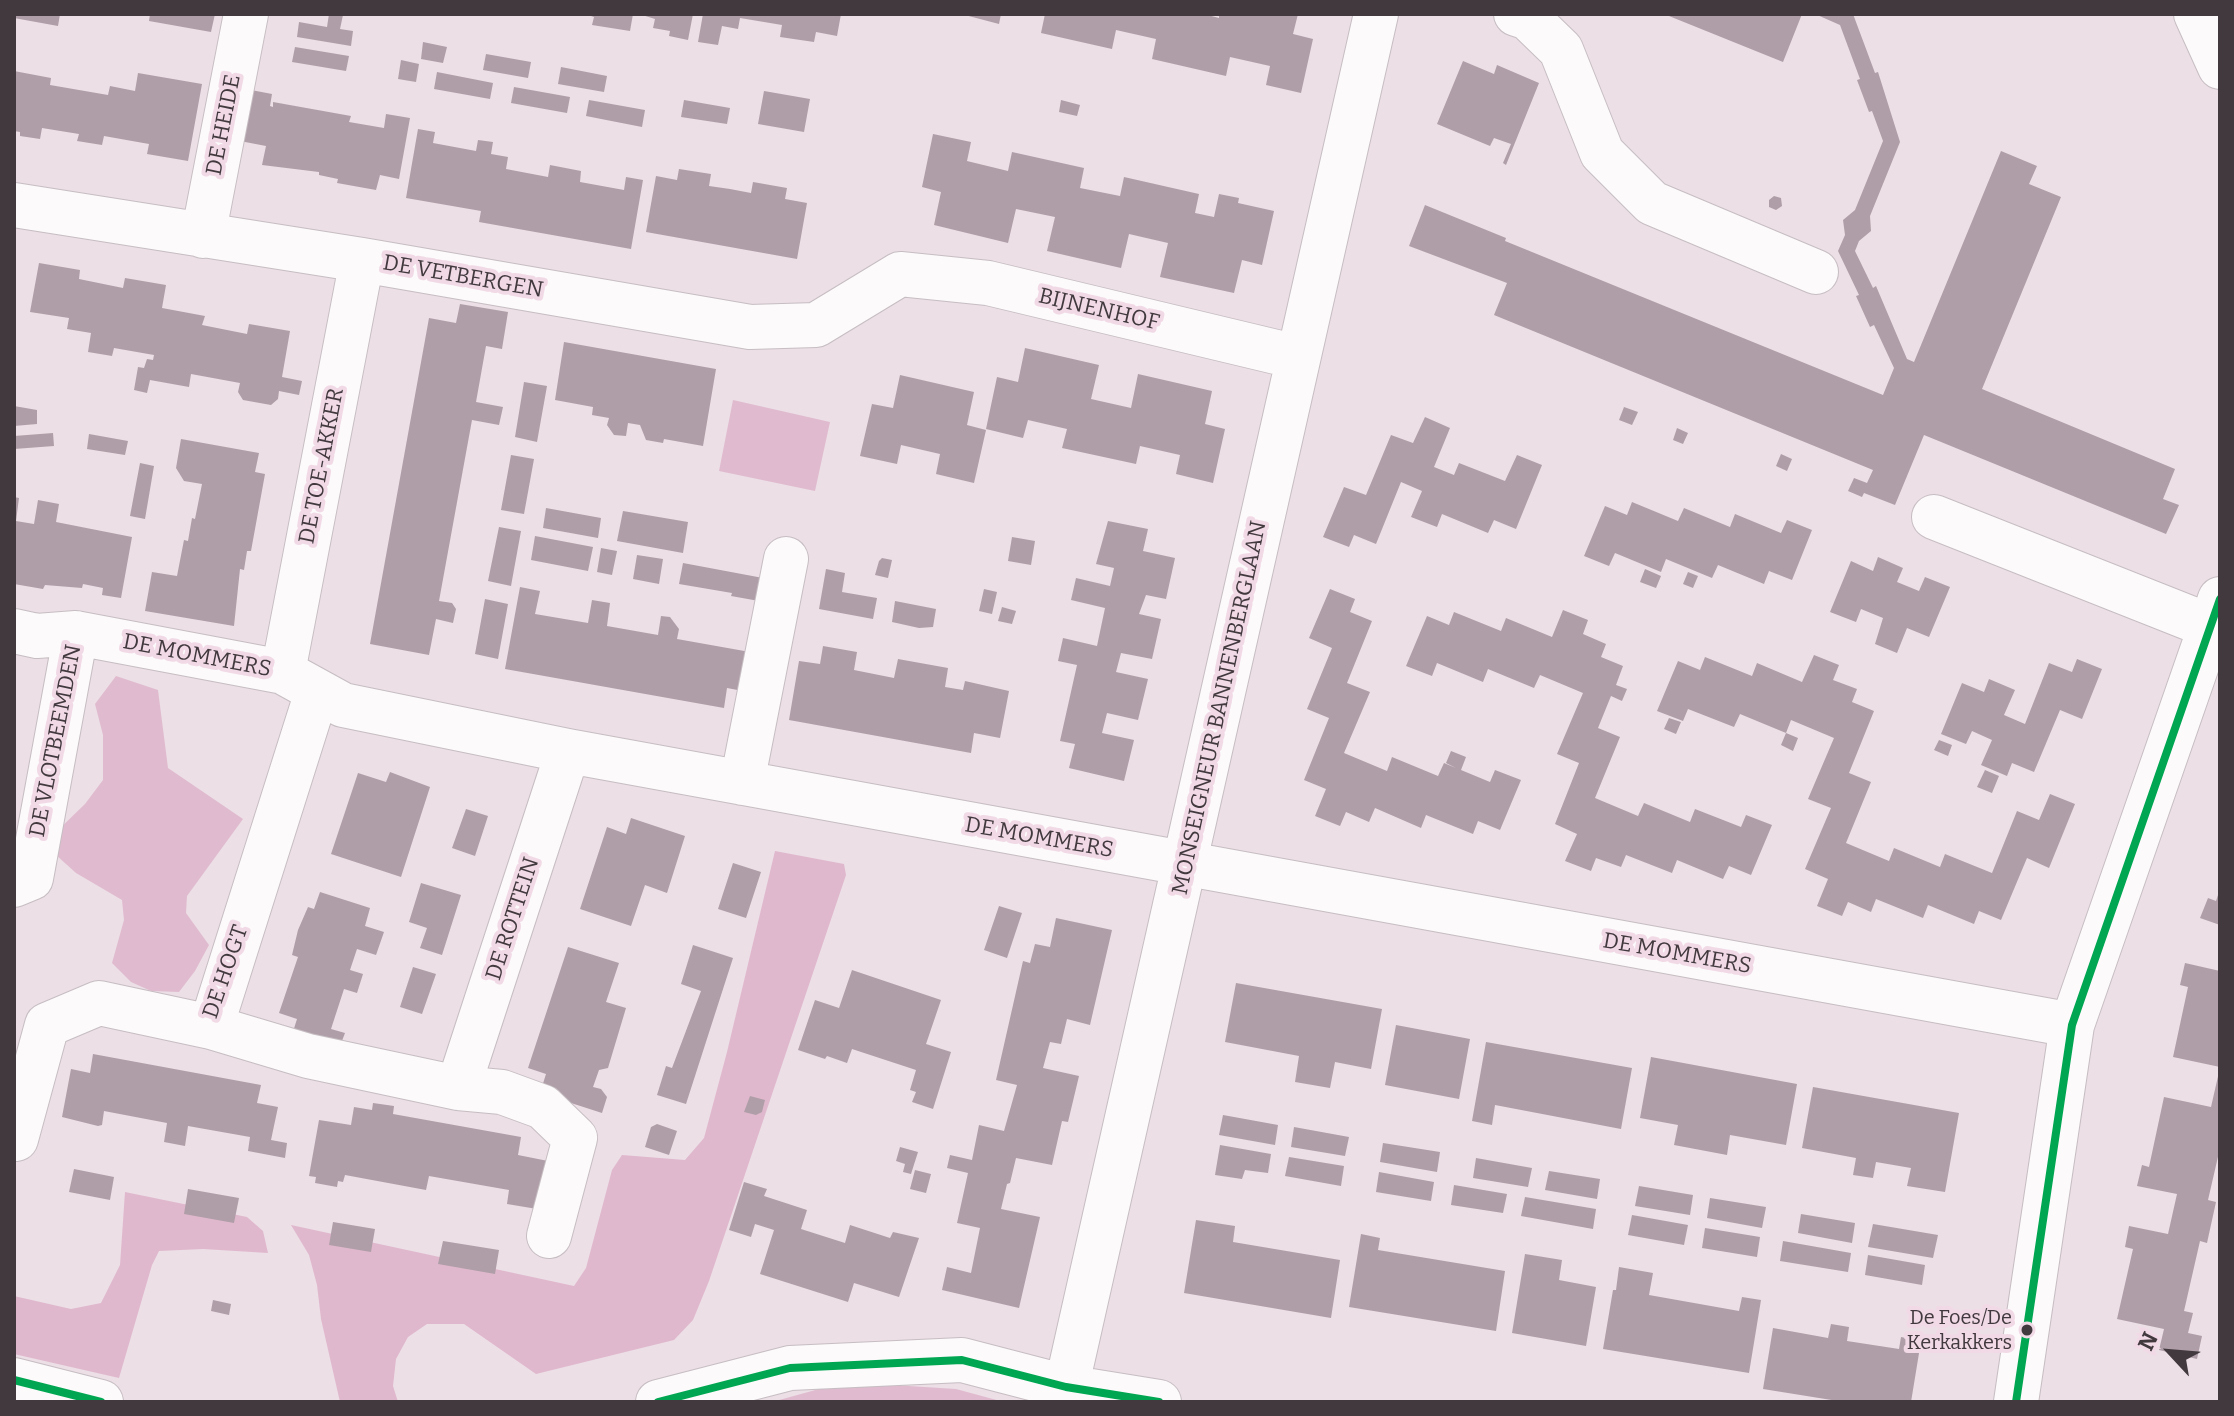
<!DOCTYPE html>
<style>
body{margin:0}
#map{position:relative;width:2234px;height:1416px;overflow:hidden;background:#ecdfe6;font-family:Bitter,serif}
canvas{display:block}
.frame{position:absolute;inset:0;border:16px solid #42393e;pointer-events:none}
.north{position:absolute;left:2130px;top:1312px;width:80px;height:80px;-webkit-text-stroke:6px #f1dae6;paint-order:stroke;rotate:296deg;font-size:22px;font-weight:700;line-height:32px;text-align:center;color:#42393e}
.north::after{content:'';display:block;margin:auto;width:28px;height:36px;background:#42393e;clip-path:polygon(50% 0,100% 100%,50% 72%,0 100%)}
</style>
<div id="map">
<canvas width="2234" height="1416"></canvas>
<div class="frame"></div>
<div class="north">N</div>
</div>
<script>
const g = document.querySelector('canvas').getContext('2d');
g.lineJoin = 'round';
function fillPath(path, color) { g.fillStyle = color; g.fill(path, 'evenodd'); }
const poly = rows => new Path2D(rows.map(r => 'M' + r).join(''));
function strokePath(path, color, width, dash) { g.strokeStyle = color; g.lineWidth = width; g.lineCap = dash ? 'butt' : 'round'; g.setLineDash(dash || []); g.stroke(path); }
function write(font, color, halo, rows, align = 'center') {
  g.font = font + ' Bitter,serif'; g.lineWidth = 8; g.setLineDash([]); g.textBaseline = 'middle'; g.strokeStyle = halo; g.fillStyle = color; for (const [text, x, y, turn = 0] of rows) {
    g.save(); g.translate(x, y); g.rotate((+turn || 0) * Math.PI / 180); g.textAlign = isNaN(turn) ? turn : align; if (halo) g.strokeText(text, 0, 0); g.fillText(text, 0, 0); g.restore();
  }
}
const green = poly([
 [733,400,830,422,815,491,719,471],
 [116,676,158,690,168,768,243,819,187,896,186,913,209,945,195,971,179,992,151,991,131,982,112,963,124,920,122,900,76,873,56,855,55,833,85,804,103,780,103,735,95,704],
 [877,1384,956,1389,1004,1402,772,1402,819,1389]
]);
const forest = poly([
 [775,851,844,864,846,875,709,1281,693,1320,674,1340,536,1374,464,1324,427,1324,408,1337,396,1359,393,1386,398,1402,340,1402,321,1319,317,1285,309,1255,291,1225,574,1286,586,1268,612,1170,622,1155,685,1160,704,1138,727,1052],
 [125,1192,247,1217,263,1231,268,1253,203,1249,159,1251,152,1265,119,1378,14,1354,14,1296,71,1309,101,1303,120,1265]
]);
const building = poly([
 [14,14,60,14,58,26,14,18],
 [150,14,215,14,211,32,149,21],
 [329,14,343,15,340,29,353,31,351,46,297,37,299,22,327,27],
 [585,14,633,14,630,31,592,25,594,17],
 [639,14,693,14,688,40,669,36,670,31,653,28,655,19],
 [703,14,841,14,837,36,816,32,814,42,780,37,782,25,740,18,738,29,722,26,718,45,698,42],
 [961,14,1001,14,999,24],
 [1045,14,1204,14,1219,18,1219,14,1298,14,1293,34,1313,39,1301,93,1266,85,1270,66,1230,57,1226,76,1152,59,1156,39,1116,30,1112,49,1041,33],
 [1664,14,1802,14,1783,62],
 [1815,14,1853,14,1875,73,1878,72,1900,142,1870,216,1871,231,1859,241,1855,251,1873,288,1876,286,1907,359,1914,362,2001,151,2037,166,2029,184,2061,197,1982,389,2175,469,2163,499,2179,505,2166,534,1924,435,1895,505,1864,493,1862,497,1848,491,1854,478,1867,483,1873,470,1494,315,1507,283,1409,246,1425,205,1506,238,1505,241,1883,395,1894,368,1874,325,1870,327,1856,296,1859,295,1838,251,1845,235,1843,220,1855,210,1883,141,1872,111,1869,112,1857,80,1860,79,1840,25],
 [423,42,447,47,443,63,421,59],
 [295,47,349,56,346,71,292,62],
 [486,54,531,62,528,78,483,70],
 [401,60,419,64,416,82,398,79],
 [1463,61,1494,74,1497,65,1539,83,1506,165,1503,163,1511,144,1494,138,1490,146,1437,124],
 [561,67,607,76,604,92,558,84],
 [14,71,51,78,50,85,108,95,110,86,135,91,138,73,202,84,188,161,147,154,149,144,104,136,102,145,77,141,79,134,42,128,40,139,20,136,20,132,14,131],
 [437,72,493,83,490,99,434,89],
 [514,87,570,97,567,113,511,103],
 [251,90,272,94,270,106,273,107,273,102,351,116,349,122,384,128,386,114,410,118,399,179,380,175,376,190,337,183,338,179,319,175,319,172,262,165,266,146,240,141],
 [764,91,810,99,804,132,758,124],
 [589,100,645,110,642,127,586,116],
 [684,100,730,108,727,124,681,117],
 [1061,100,1080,105,1077,116,1059,112],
 [418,129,435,132,433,143,476,151,478,140,493,142,491,154,508,157,506,169,548,177,550,165,581,171,580,182,624,190,626,177,643,180,631,249,479,222,481,211,406,198],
 [933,134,971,142,967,161,1008,171,1012,152,1084,168,1080,188,1120,196,1124,177,1199,194,1195,213,1214,217,1219,194,1239,198,1238,203,1274,211,1262,265,1242,260,1234,293,1160,277,1168,243,1129,234,1121,268,1047,251,1055,217,1016,209,1008,243,934,225,941,192,922,187],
 [679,169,711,174,709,186,730,189,751,193,753,182,787,188,785,199,807,203,797,259,646,232,656,176,677,180],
 [1774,196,1781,198,1782,206,1776,210,1769,207,1769,200],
 [39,263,80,270,79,279,123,288,125,278,166,285,162,308,205,316,202,325,247,334,249,324,290,331,282,377,302,381,299,395,279,391,278,399,271,405,243,400,238,392,240,383,191,374,189,387,150,380,147,393,134,390,138,367,144,368,147,359,153,360,154,355,114,348,112,356,88,352,91,333,67,329,69,318,30,312],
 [460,304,508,312,502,349,486,346,476,402,503,407,499,425,472,420,439,601,452,603,456,609,453,623,436,619,429,655,370,644,429,318,456,323],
 [564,342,716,369,703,446,664,439,663,443,646,440,640,425,628,423,626,436,614,435,607,425,609,418,592,415,593,407,555,400],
 [1025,348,1099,365,1091,399,1131,408,1138,374,1212,391,1205,424,1225,429,1213,483,1176,474,1180,455,1140,446,1136,464,1062,448,1067,429,1028,420,1023,438,986,429,997,377,1018,382],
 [900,375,974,392,967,425,986,430,974,483,936,474,940,454,901,445,897,464,860,456,872,404,893,408],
 [524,382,547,386,537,442,515,437],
 [14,406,37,410,37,424,14,426],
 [1624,407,1638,412,1632,425,1619,420],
 [1425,417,1450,428,1434,467,1454,475,1459,463,1505,481,1517,455,1542,465,1516,529,1494,520,1488,533,1442,514,1437,527,1411,517,1422,491,1401,482,1376,544,1354,535,1349,547,1323,537,1344,487,1366,495,1391,435,1413,443],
 [1677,428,1688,433,1683,444,1673,440],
 [53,433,54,446,14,449,14,436],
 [89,434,128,441,125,455,87,449],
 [181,439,259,453,255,472,265,474,251,551,247,551,244,570,240,569,234,626,145,611,152,572,177,576,184,540,188,541,192,518,195,519,202,484,184,481,176,468],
 [1781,454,1792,459,1787,471,1776,466],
 [511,455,534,459,524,514,501,510],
 [140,463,154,466,145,519,130,516],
 [14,497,19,498,16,521,34,524,38,500,59,504,56,522,132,537,121,598,102,595,103,588,83,584,82,588,45,585,43,589,14,584],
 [1632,502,1678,521,1684,508,1730,527,1735,514,1781,533,1787,520,1812,530,1792,580,1769,571,1764,584,1718,565,1712,578,1666,559,1661,572,1615,553,1609,566,1584,556,1605,506,1627,515],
 [546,508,601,518,598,538,543,528],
 [623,511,688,522,683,553,617,541],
 [1108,521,1148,529,1143,551,1175,558,1166,599,1146,595,1139,614,1161,619,1152,659,1121,653,1116,672,1148,679,1138,720,1107,713,1102,733,1134,740,1124,781,1069,768,1075,744,1060,741,1077,665,1058,661,1063,638,1097,646,1105,608,1071,600,1076,578,1110,586,1114,568,1096,564],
 [499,527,521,531,511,586,488,581],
 [535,536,593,547,588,571,531,560],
 [1012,537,1035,541,1031,565,1008,561],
 [601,548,617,551,612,575,597,572],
 [637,555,663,559,659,584,633,579],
 [1878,557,1903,568,1897,582,1919,591,1925,577,1950,587,1929,637,1907,628,1897,653,1875,644,1883,618,1861,609,1856,622,1830,612,1851,561,1873,571],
 [882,558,892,560,888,578,875,575,879,561],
 [683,563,763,578,759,601,731,596,732,593,679,584],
 [826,569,845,573,842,592,877,598,873,619,819,609],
 [1645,569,1661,576,1656,588,1640,582],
 [1688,572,1698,576,1693,588,1683,584],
 [520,587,540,591,535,614,588,623,592,600,610,603,607,626,658,635,661,616,670,617,679,629,677,639,750,652,743,691,727,688,724,708,505,669],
 [984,589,997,592,992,614,979,611],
 [1330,589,1355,599,1350,612,1372,621,1347,683,1370,692,1344,753,1387,771,1392,757,1438,776,1444,763,1456,768,1446,763,1451,751,1466,757,1461,770,1490,782,1495,770,1521,780,1500,830,1478,821,1473,834,1426,815,1421,828,1375,808,1369,822,1346,812,1340,826,1315,816,1326,789,1304,780,1329,718,1307,709,1332,648,1309,638],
 [485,599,508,604,498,659,475,654],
 [895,601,936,609,933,627,919,628,892,622],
 [1002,607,1016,611,1012,624,998,621],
 [1563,610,1588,620,1583,634,1606,644,1601,657,1623,666,1616,685,1627,689,1622,701,1611,696,1598,728,1620,737,1595,798,1638,816,1644,803,1690,822,1695,809,1741,827,1746,815,1772,825,1751,875,1729,866,1723,879,1677,860,1672,873,1626,855,1621,867,1596,858,1591,871,1565,861,1577,834,1555,824,1579,763,1557,754,1583,693,1540,675,1534,688,1488,669,1483,682,1437,663,1432,676,1406,666,1427,616,1449,625,1454,612,1501,631,1506,618,1552,637],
 [823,646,857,652,854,670,894,678,898,659,948,668,945,687,963,690,965,681,1009,691,1000,738,974,733,971,753,789,720,799,661,820,664],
 [1814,655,1839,665,1833,680,1857,689,1852,702,1874,711,1849,773,1871,782,1846,843,1889,861,1894,848,1940,867,1945,854,1992,873,2017,811,2039,820,2050,794,2075,804,2049,868,2027,858,2001,920,1979,911,1974,924,1928,905,1923,918,1876,899,1871,912,1848,902,1842,916,1817,906,1828,879,1805,869,1831,808,1808,799,1834,738,1791,720,1786,733,1740,714,1734,727,1688,709,1683,721,1657,711,1678,661,1700,670,1705,657,1752,676,1757,663,1802,682],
 [2077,659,2102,669,2082,719,2060,710,2034,772,2012,763,2007,776,1981,765,1992,740,1972,731,1966,744,1941,734,1962,683,1984,692,1989,679,2015,690,2004,715,2025,724,2049,663,2072,672],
 [1669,718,1681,722,1676,734,1664,729],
 [1786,733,1798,738,1793,751,1781,745],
 [1939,740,1952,745,1948,756,1934,750],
 [1985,770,1999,776,1992,793,1977,787],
 [390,772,430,787,401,877,331,854,358,773,386,782],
 [466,809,488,816,475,856,452,848],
 [631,818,685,836,667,893,645,885,631,926,580,909,607,827,626,834],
 [733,863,761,872,746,918,718,909],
 [421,883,461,895,442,955,420,948,427,928,409,922],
 [2220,889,2220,925,2200,918,2208,898,2216,901],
 [320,892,370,908,365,926,384,932,376,955,357,949,350,970,363,974,357,993,344,989,331,1029,345,1033,337,1054,291,1038,297,1019,279,1013,298,957,292,955,298,930,308,907,314,909],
 [999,906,1022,913,1007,958,984,950],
 [1056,918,1112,930,1090,1025,1067,1019,1061,1044,1050,1042,1043,1068,1079,1076,1068,1122,1062,1121,1052,1165,1016,1158,1010,1183,1007,1184,1001,1209,1040,1217,1019,1308,942,1290,947,1267,971,1273,980,1228,957,1223,968,1173,947,1168,950,1155,972,1160,979,1125,1004,1131,1017,1085,996,1080,1023,961,1030,963,1035,944,1050,947],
 [693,945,733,958,686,1104,657,1095,666,1066,672,1068,701,991,681,984],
 [568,947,619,963,606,1002,626,1008,608,1068,599,1070,593,1087,601,1089,607,1097,602,1113,540,1093,546,1074,528,1068],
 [2185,963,2220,971,2220,1067,2173,1057,2188,987,2180,985],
 [413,967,436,974,422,1014,400,1007],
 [852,970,941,1000,926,1044,951,1052,933,1109,912,1102,916,1092,910,1090,916,1070,852,1049,847,1063,827,1056,825,1059,798,1050,815,1000,839,1008],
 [1236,983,1382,1009,1371,1069,1335,1062,1330,1088,1295,1082,1299,1056,1225,1042],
 [1396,1025,1470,1039,1459,1099,1385,1085],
 [1486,1042,1632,1068,1621,1129,1495,1105,1492,1125,1472,1121],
 [93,1054,261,1085,257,1103,278,1107,271,1140,287,1143,285,1158,248,1151,250,1137,188,1126,185,1146,164,1142,167,1123,104,1111,102,1125,98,1126,62,1117,71,1069,90,1073],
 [1651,1057,1797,1084,1786,1145,1730,1135,1727,1155,1674,1145,1678,1125,1640,1118],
 [2219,1072,2220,1148,2208,1200,2216,1202,2207,1243,2200,1241,2184,1311,2193,1313,2188,1333,2202,1336,2197,1359,2159,1350,2164,1329,2117,1319,2133,1249,2125,1247,2129,1226,2168,1234,2177,1194,2137,1186,2142,1165,2149,1167,2164,1097,2211,1107],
 [1813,1087,1959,1113,1945,1192,1907,1186,1911,1168,1876,1162,1873,1178,1853,1175,1856,1158,1802,1148],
 [750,1096,765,1100,762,1112,756,1115,744,1112],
 [373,1103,394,1106,393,1114,521,1137,518,1155,558,1163,543,1210,507,1204,509,1190,429,1176,426,1190,345,1175,343,1182,338,1181,337,1187,315,1183,316,1177,309,1176,319,1120,351,1125,354,1107,372,1110],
 [1223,1115,1278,1125,1275,1145,1219,1135],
 [657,1124,677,1131,669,1155,645,1147,651,1127],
 [1294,1127,1349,1137,1345,1156,1291,1147],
 [1383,1143,1440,1152,1437,1172,1380,1162],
 [1220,1145,1271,1154,1268,1173,1245,1170,1242,1179,1215,1175],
 [900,1147,918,1152,911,1174,903,1172,905,1164,896,1161],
 [1289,1157,1344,1166,1341,1186,1285,1176],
 [1476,1158,1532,1168,1528,1187,1473,1178],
 [74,1169,114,1177,110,1200,69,1192],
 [915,1170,931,1174,926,1193,910,1189],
 [1549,1171,1600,1179,1597,1199,1545,1190],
 [1379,1172,1434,1182,1431,1201,1376,1192],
 [744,1182,767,1189,764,1196,807,1210,801,1229,845,1243,850,1225,890,1238,893,1232,919,1238,899,1297,854,1283,848,1302,760,1274,774,1230,755,1224,751,1237,729,1230],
 [1454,1185,1507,1194,1503,1213,1451,1205],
 [1639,1186,1693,1195,1690,1215,1635,1206],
 [188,1189,239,1198,234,1223,184,1214],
 [1525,1197,1596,1209,1593,1229,1521,1216],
 [1710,1198,1766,1207,1762,1228,1707,1218],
 [1801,1214,1855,1223,1852,1243,1798,1233],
 [1632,1215,1688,1225,1684,1245,1628,1235],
 [1196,1220,1235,1226,1233,1242,1340,1260,1331,1318,1184,1293],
 [333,1222,375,1229,371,1252,329,1245],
 [1873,1224,1938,1235,1933,1258,1868,1247],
 [1705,1228,1760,1237,1757,1257,1702,1248],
 [1361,1234,1380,1238,1378,1250,1505,1271,1496,1331,1349,1307],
 [443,1241,499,1250,495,1274,438,1264],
 [1783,1241,1851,1253,1848,1272,1780,1261],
 [1525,1254,1562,1260,1559,1280,1596,1287,1586,1346,1512,1333],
 [1868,1255,1925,1265,1922,1285,1865,1275],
 [1619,1267,1653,1273,1649,1295,1739,1311,1742,1297,1761,1300,1749,1373,1603,1349,1613,1290,1616,1290],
 [213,1300,231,1304,229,1315,211,1311],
 [1831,1324,1849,1327,1847,1341,1899,1349,1901,1337,1921,1341,1911,1402,1844,1402,1763,1389,1773,1328,1828,1338]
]);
const minor = poly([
 [1516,14,1528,18,1561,50,1602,153,1652,203,1816,272],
 [2196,14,2220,67],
 [14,205,362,260,750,327,816,325,900,274,988,283,1297,357],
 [203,236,246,14],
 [1934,517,2212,627],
 [14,631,37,636,76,633,283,672,343,705,568,751,2072,1025],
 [283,672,362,260],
 [742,783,786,559],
 [14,885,31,878,76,633],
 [211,1027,308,1056,458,1088,502,1092,543,1107,575,1138,549,1236],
 [458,1088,568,751],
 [16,1139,47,1025,99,1003,211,1027,317,692],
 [14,1380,101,1402],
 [658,1402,790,1368,962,1360,1066,1387,1159,1402],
 [1063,1402,1376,14],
 [2016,1402,2072,1025,2220,599]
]);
const bus1 = poly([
 [14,1380,101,1402],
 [658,1402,790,1368,962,1360,1066,1387,1159,1402],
 [2016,1402,2072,1025,2220,599]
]);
const markers = [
 [2027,1330,7,"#42393e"]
];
const busNames = [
 ["De Foes/De",2012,1318],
 ["Kerkakkers",2012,1343]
];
const streetNames = [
 ["DE HEIDE",224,125,-79],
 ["DE VETBERGEN",463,277,10],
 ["BIJNENHOF",1099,310,13],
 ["DE TOE-AKKER",322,466,-79],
 ["DE MOMMERS",197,656,11],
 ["MONSEIGNEUR BANNENBERGLAAN",1220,708,-78],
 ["DE VLOTBEEMDEN",56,741,-79],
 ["DE MOMMERS",1039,838,10],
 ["DE ROTTEIN",513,919,-72],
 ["DE MOMMERS",1677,954,10],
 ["DE HOGT",226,972,-71]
];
fillPath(green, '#e0bbcf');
fillPath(forest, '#e0b8ce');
fillPath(building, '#af9ea7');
strokePath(minor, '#c6bdc2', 46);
strokePath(minor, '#fcfafb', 44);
strokePath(bus1, '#00a651', 8);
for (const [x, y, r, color] of markers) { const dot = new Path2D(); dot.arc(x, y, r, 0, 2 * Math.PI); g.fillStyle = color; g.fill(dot); strokePath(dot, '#f1dae6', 3); }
write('20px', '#42393e', '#f1dae6', busNames, 'right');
write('22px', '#42393e', '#f1dae6', streetNames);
</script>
